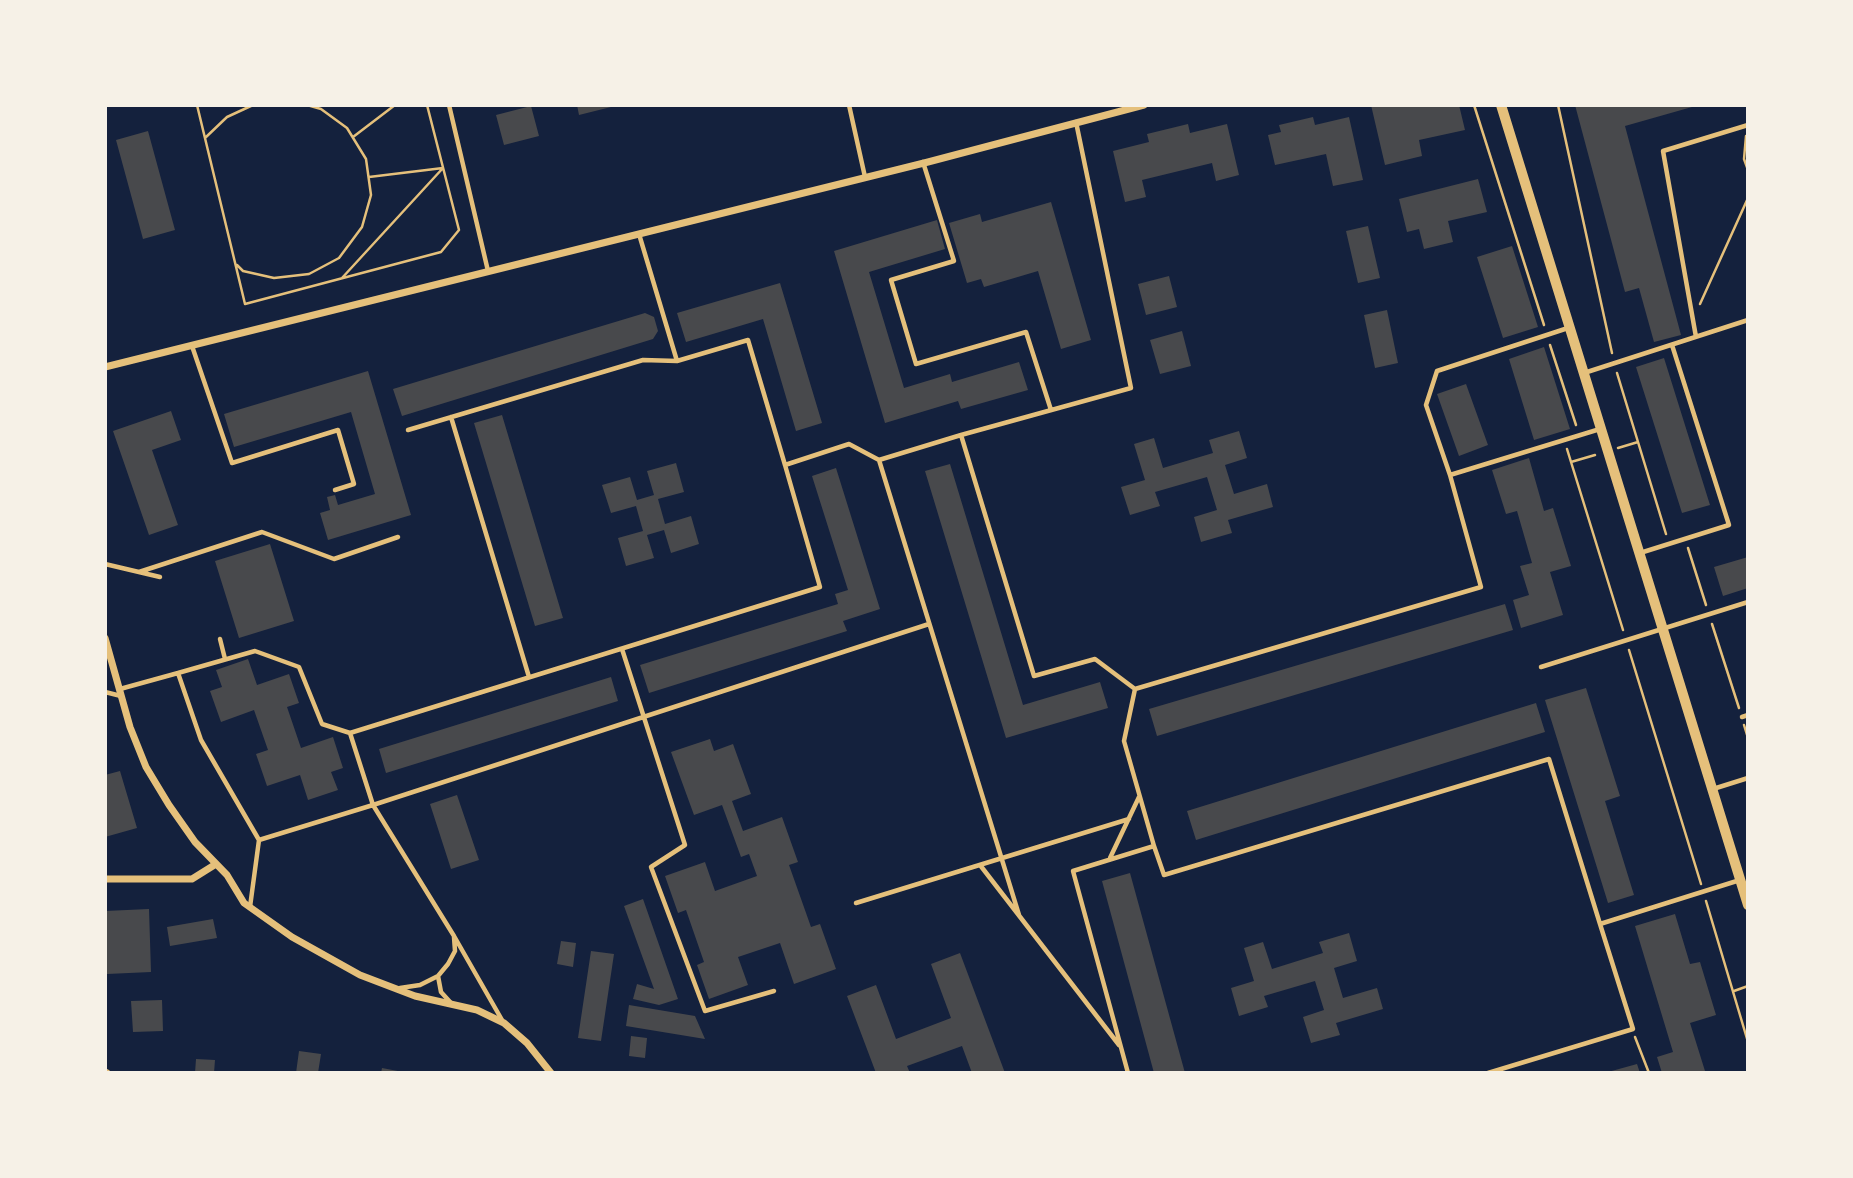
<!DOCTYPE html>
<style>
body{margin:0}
#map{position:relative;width:1853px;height:1178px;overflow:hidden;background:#14213d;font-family:"DM Sans",sans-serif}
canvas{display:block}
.frame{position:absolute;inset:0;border:107px solid #f6f1e7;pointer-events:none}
</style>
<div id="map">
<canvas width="1853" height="1178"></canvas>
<div class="frame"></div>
</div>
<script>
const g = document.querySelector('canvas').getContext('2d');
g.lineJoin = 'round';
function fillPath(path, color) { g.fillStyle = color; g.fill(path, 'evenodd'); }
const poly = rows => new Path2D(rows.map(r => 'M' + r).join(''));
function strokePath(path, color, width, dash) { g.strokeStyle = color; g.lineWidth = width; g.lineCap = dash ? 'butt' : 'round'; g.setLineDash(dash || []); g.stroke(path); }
const building = poly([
 [577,105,615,105,615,106,579,115],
 [1371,105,1459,105,1465,130,1419,140,1422,156,1385,165],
 [1575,105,1699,105,1625,126,1681,335,1654,342,1639,288,1625,292],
 [531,106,539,136,504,145,496,115],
 [1313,117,1315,125,1349,117,1363,180,1333,186,1326,154,1275,165,1268,135,1281,132,1279,125],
 [1188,124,1190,133,1227,124,1239,175,1216,181,1212,163,1142,180,1146,197,1125,202,1113,151,1149,142,1147,134],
 [148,131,175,230,143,239,116,140],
 [1478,179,1487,212,1448,221,1453,242,1424,249,1419,229,1407,232,1399,199],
 [1051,202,1091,340,1061,349,1038,271,984,287,981,279,967,283,949,223,980,214,982,222],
 [937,220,945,249,869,272,904,388,950,374,952,382,1019,362,1028,390,961,409,958,401,885,423,834,251],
 [1368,226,1380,278,1358,283,1346,231],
 [1512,246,1538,327,1503,338,1477,257],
 [1169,276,1177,307,1146,315,1138,284],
 [780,283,822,423,796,431,763,319,686,342,677,313],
 [1387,310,1398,363,1375,368,1364,315],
 [645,313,654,317,658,331,653,339,402,416,393,389],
 [1182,331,1191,366,1160,374,1150,340],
 [1544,347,1570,429,1534,440,1509,359],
 [1664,358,1710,505,1682,513,1636,367],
 [368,371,411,515,328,540,320,513,330,510,327,497,335,495,338,505,375,494,351,412,234,447,224,414],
 [1466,384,1488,445,1459,456,1437,394],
 [171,411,181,440,152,450,178,525,149,535,113,431],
 [502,415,563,618,535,626,474,423],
 [1239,431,1247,458,1225,465,1234,494,1267,484,1273,507,1228,520,1232,533,1201,542,1194,517,1217,510,1207,477,1155,492,1160,506,1130,515,1121,487,1145,480,1134,444,1154,438,1163,468,1213,453,1209,440],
 [1529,458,1544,511,1553,508,1571,566,1550,572,1563,615,1521,628,1513,600,1529,595,1520,566,1532,563,1517,511,1506,514,1492,470],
 [676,463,684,492,658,499,665,524,691,516,699,544,671,553,664,530,647,535,654,558,626,566,618,538,643,531,636,506,611,513,602,485,630,477,637,500,654,495,647,471],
 [950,464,1023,705,1100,682,1108,708,1006,738,925,471],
 [836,468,880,609,843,621,847,631,649,693,640,665,838,604,835,594,848,590,812,476],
 [270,544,294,621,239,638,215,561],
 [1748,557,1748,588,1723,596,1714,567],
 [1505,604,1513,630,1157,736,1149,709],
 [248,659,257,685,289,674,299,703,287,707,301,748,333,737,343,768,331,772,338,790,308,800,300,775,267,786,256,754,268,750,254,710,221,722,210,691,222,687,216,670],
 [611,677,618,701,386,773,379,749],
 [1586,688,1620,796,1605,801,1634,895,1608,903,1545,700],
 [1536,703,1545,732,1196,840,1187,811],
 [710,739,714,751,733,744,751,794,732,801,743,831,782,817,798,862,789,865,811,927,820,924,836,969,794,984,780,943,738,957,748,985,709,999,697,965,704,962,686,910,678,913,665,876,705,862,715,891,757,876,749,854,741,857,722,805,694,815,671,752],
 [120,771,137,828,105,837,105,775],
 [457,795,479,860,451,869,430,804],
 [1130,873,1185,1073,1154,1073,1102,881],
 [643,899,678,999,659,1005,633,999,637,984,654,989,624,906],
 [149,909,151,972,107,974,105,911],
 [1675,914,1690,964,1700,962,1716,1015,1690,1023,1705,1071,1698,1073,1662,1073,1657,1057,1673,1052,1635,926],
 [213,919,217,938,170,946,167,927],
 [1349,933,1357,961,1334,968,1343,998,1377,988,1383,1009,1336,1023,1340,1035,1311,1043,1303,1017,1324,1010,1315,981,1264,996,1268,1007,1239,1016,1231,988,1254,981,1244,948,1263,942,1272,969,1323,953,1319,942],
 [561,941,576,943,573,967,557,964],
 [591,951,614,954,601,1041,578,1038],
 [960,953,1005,1073,972,1073,962,1046,907,1066,910,1073,876,1073,847,996,876,985,896,1039,951,1018,931,964],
 [162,1000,163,1031,133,1032,131,1001],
 [629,1005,695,1016,705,1039,626,1026],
 [631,1036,647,1038,645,1058,629,1056],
 [299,1051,321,1054,318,1073,296,1073],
 [196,1059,215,1060,214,1073,195,1073],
 [1637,1064,1640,1073,1608,1073,1608,1072],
 [382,1068,403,1072,403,1073,381,1073]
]);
const path = poly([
 [197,105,245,304,441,252,459,230,427,105],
 [1474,105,1544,325],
 [1558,105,1612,353],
 [1746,136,1744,159,1748,170],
 [353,137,395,105],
 [205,138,227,117,253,105],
 [237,265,243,271,274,278,309,274,339,258,362,227,371,195,366,159,347,128,321,109,307,105],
 [342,278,443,168,369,177],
 [1700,304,1748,198],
 [1550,345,1576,425],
 [1617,373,1666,534],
 [1618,448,1638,442],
 [1567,449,1623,630],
 [1571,462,1595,455],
 [1688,548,1706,605],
 [1712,624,1739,708],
 [1629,650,1701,884],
 [1744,725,1748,738],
 [1706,901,1748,1042],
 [1734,991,1748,986],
 [1635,1037,1649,1073]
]);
const service = poly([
 [449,105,488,271],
 [849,105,865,177],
 [923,162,954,261,891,280,916,364,1026,332,1051,410],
 [639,234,677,361,748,340,785,465],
 [1696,337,1663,151,1748,125],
 [192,346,232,463,338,430,354,484,335,490],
 [1584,373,1748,320],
 [451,417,529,677],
 [408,430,643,360,677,361],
 [961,435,1131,388,1076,122],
 [879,460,1019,915],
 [1450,475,1426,405,1437,371,1568,328],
 [1640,553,1729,525,1672,345],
 [105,564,160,577],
 [139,572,262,532,334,559,398,537],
 [220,639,225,659],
 [622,649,685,845,651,867,705,1011,774,991],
 [1541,667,1748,602],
 [178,673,255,651,299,667,322,724,350,733],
 [120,689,178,673,201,740,259,840],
 [105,692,121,696],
 [1742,717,1748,715],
 [1713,789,1748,778],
 [1154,846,1124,741,1135,689,1481,587,1450,475,1600,429],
 [1110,858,1139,797],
 [980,865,1119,1045],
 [856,903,1129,819],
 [250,907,259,840,373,805,929,624],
 [438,976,441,992,451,1003],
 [400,988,420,985,438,976,448,964,455,951,454,937],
 [502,1020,454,936,373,805,350,733,820,587,785,465,849,444,879,460,961,435,1034,676,1095,659,1135,689],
 [1128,1073,1073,871,1154,846,1164,875,1549,759,1600,924],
 [1488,1073,1633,1029,1600,924,1740,880]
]);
const minor = poly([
 [105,367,928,162,1144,105],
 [105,638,130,727,146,767,169,805,195,842,227,875,244,903,292,937,360,975,415,996,477,1010,504,1023,527,1043,551,1073],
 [105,879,192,879,216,864],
 [105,1072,107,1073]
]);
const tertiary = poly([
 [1501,105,1748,905]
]);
fillPath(building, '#48494c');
strokePath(path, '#e5c07b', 2.5);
strokePath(service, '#e5c07b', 4.5);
strokePath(minor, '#e5c07b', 7);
strokePath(tertiary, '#e5c07b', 10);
</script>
